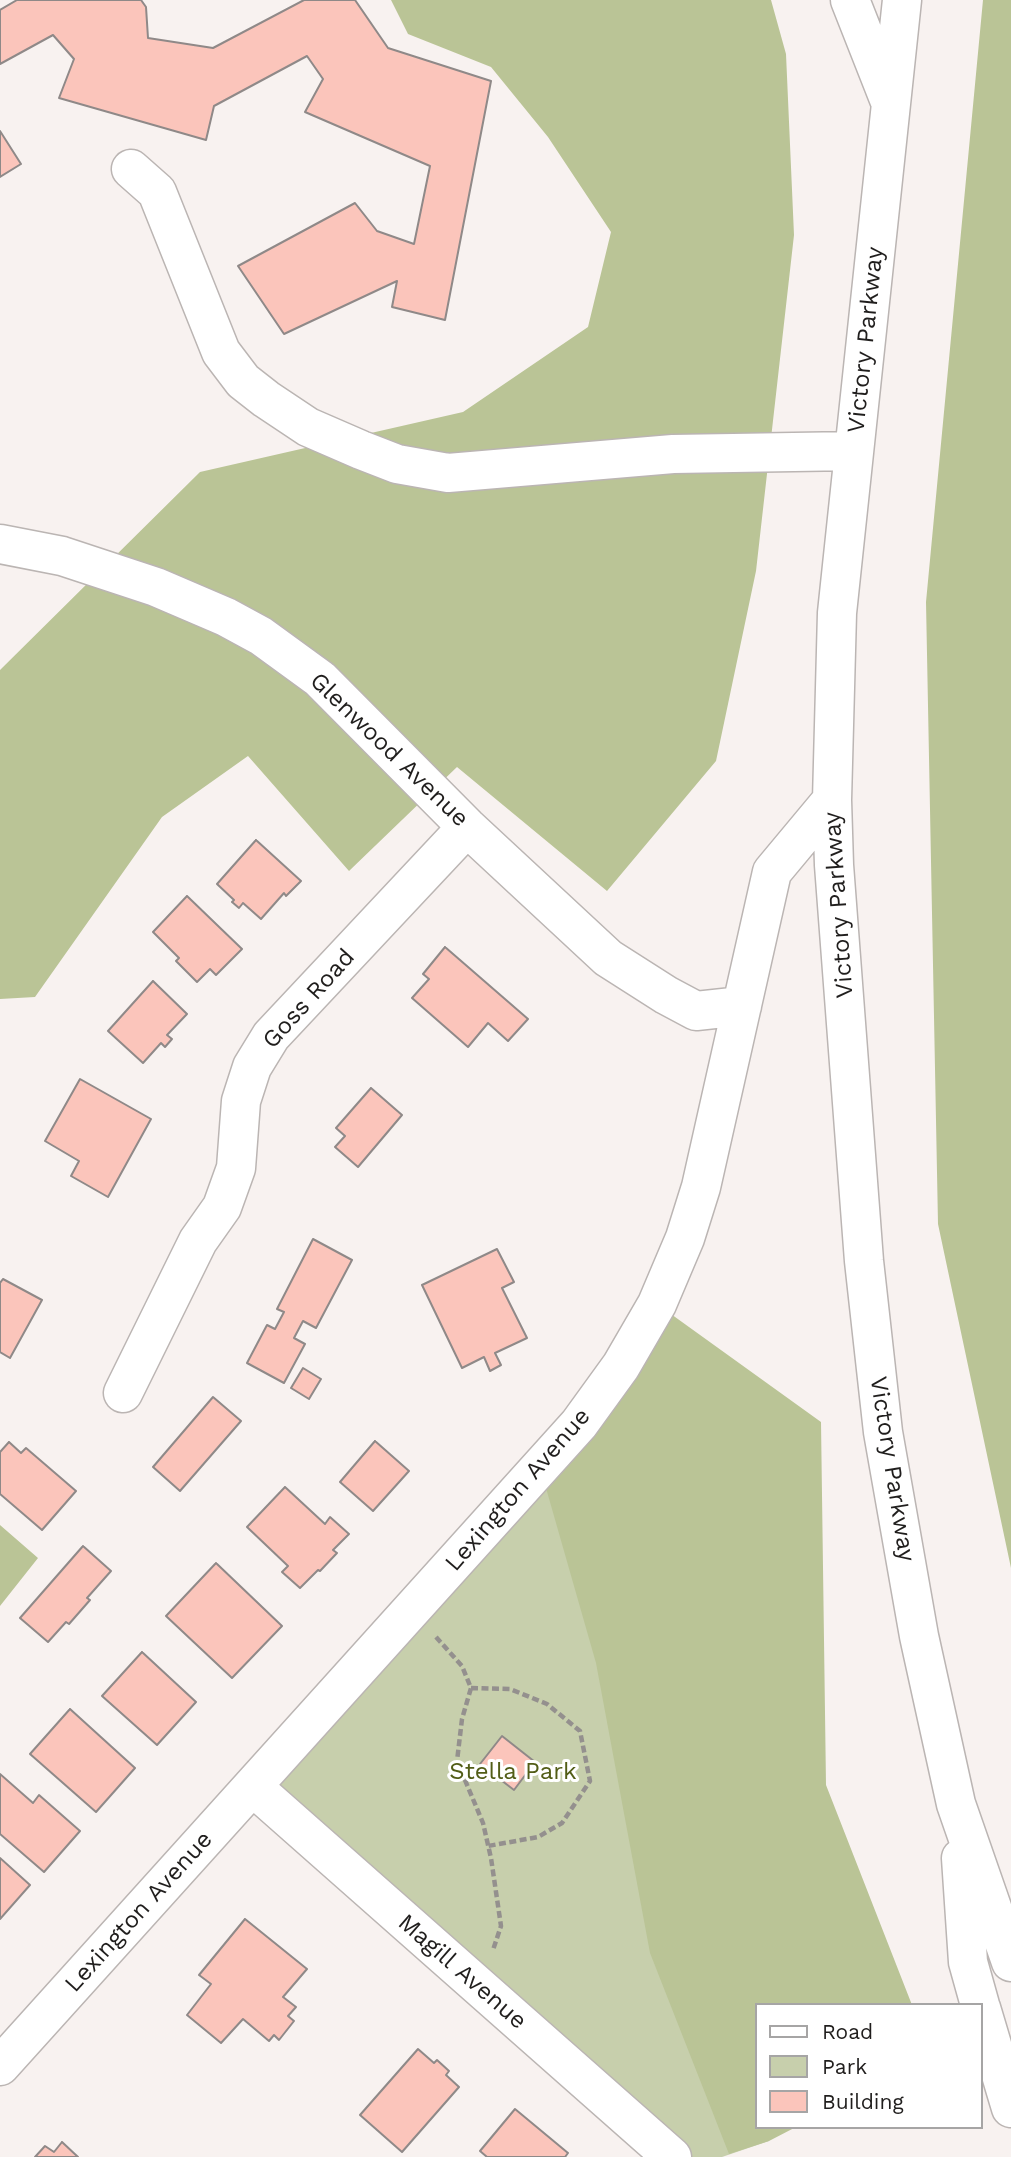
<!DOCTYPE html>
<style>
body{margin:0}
#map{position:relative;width:1011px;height:2157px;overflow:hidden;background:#f8f2f0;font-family:"Work Sans",sans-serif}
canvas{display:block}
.legend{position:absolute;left:755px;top:2003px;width:228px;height:126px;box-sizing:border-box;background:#fff;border:2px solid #a6a5a5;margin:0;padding:9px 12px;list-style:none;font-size:21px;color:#201e1d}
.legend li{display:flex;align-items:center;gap:14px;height:35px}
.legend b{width:35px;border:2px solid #a6a5a5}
</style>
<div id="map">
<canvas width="1011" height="2157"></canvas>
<ul class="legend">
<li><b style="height:9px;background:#fff"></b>Road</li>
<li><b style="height:19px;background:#c7cfac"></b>Park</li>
<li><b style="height:19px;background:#fbc5bb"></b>Building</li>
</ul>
</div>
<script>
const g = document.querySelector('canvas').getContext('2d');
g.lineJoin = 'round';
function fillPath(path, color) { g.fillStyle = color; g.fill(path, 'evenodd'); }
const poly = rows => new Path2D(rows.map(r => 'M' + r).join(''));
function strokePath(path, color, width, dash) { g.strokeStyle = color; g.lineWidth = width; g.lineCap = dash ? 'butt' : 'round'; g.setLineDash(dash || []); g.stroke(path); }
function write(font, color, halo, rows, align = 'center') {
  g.font = font + ' "Work Sans",sans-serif'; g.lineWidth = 6; g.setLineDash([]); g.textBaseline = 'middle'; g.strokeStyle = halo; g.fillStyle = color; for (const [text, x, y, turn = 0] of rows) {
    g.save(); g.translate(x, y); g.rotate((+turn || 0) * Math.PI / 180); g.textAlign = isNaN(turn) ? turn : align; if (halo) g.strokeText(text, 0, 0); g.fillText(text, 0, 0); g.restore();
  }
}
const green = poly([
 [579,1424,757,2127,767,2127,769,2141,722,2157,672,2157,253,1787]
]);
const forest = poly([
 [391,0,771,0,786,54,794,235,756,571,716,761,607,891,457,767,349,871,248,756,162,817,35,997,0,999,0,670,200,472,463,412,588,327,611,232,548,137,491,67,408,34],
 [983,0,1011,0,1011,1568,938,1224,926,602],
 [657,1304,821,1422,826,1785,912,2005,757,2005,757,2127,796,2127,769,2141,729,2154,650,1953,596,1663,540,1467],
 [0,1525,38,1558,0,1606]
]);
const building = poly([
 [17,0,141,0,146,7,148,38,213,48,304,0,355,0,388,48,491,81,445,320,392,307,397,281,284,334,238,266,355,203,377,231,414,244,430,166,305,112,323,79,307,56,214,106,206,140,59,98,74,59,53,35,0,64,0,10,17,0],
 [0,131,21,164,0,177,0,131],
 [256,840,301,881,286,896,284,893,261,919,243,903,239,908,232,902,234,900,217,884,256,840],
 [187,896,242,949,216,975,210,969,197,982,176,961,179,958,153,932,187,896],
 [445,947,528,1019,508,1041,488,1023,468,1047,412,998,429,979,423,974,445,947],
 [153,981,187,1014,167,1035,172,1039,165,1047,161,1043,143,1063,108,1031,153,981],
 [80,1079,151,1119,108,1197,71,1176,79,1161,45,1141,80,1079],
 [371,1088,402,1115,358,1167,335,1147,345,1136,336,1128,371,1088],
 [313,1239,352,1260,316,1328,303,1321,294,1338,305,1344,284,1383,247,1363,267,1325,275,1329,284,1312,277,1309,313,1239],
 [497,1249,514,1282,502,1288,527,1338,495,1353,501,1365,490,1371,484,1357,462,1368,422,1285,497,1249],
 [3,1279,42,1300,10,1358,0,1352,0,1283,3,1279],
 [303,1368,321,1379,309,1399,291,1388,303,1368],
 [213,1397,241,1421,180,1491,153,1467,213,1397],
 [375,1441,409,1471,373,1511,340,1482,375,1441],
 [9,1442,21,1453,26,1448,76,1491,42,1530,0,1494,0,1452,9,1442],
 [285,1487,325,1524,330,1517,349,1534,333,1550,337,1553,320,1571,318,1570,300,1588,282,1572,288,1566,247,1527,285,1487],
 [83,1546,111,1571,87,1598,90,1600,69,1624,66,1622,48,1642,20,1618,83,1546],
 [216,1563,282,1626,232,1678,166,1616,216,1563],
 [142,1652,196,1702,157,1745,102,1696,142,1652],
 [70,1709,135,1768,96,1812,30,1754,70,1709],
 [502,1736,535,1762,514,1790,480,1764,502,1736],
 [0,1774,33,1803,39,1795,80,1831,44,1872,0,1834,0,1774],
 [0,1858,30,1885,0,1919,0,1858],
 [245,1919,307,1969,283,1997,296,2007,288,2016,294,2021,279,2040,274,2035,269,2041,243,2019,221,2043,187,2015,211,1984,199,1975,245,1919],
 [418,2049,434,2063,437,2060,449,2071,446,2075,459,2087,402,2152,360,2115,418,2049],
 [515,2109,568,2153,565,2157,487,2157,480,2151,515,2109],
 [62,2142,78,2157,35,2157,45,2146,54,2152,62,2142]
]);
const path = poly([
 [436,1637,462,1666,471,1688,462,1719,457,1761,483,1823,491,1858,501,1926,493,1950],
 [471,1688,510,1689,547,1704,580,1731,590,1781,562,1823,538,1837,488,1846]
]);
const minor = poly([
 [850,0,889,99],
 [902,0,837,613,832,800,834,865,864,1261,883,1432,919,1636,956,1804,1011,1962],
 [131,169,157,192,221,352,243,381,266,399,308,427,361,450,397,464,448,473,673,454,854,451],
 [0,544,62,556,156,587,226,617,261,636,320,679,467,827,608,958,666,995,696,1011,742,1006],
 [123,1393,198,1241,222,1207,236,1168,241,1101,252,1067,271,1036,467,827],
 [253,1787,672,2157],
 [961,1858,968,1962,980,2005],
 [981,2008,1011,2108],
 [0,2066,579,1424,621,1366,657,1304,685,1238,701,1187,772,872,832,800]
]);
const streetNames = [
 ["Victory Parkway",866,340,-84],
 ["Glenwood Avenue",389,750,44],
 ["Victory Parkway",839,905,-94],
 ["Goss Road",309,999,-48],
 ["Victory Parkway",892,1469,81],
 ["Lexington Avenue",518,1490,-49],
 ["Lexington Avenue",139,1912,-48],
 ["Magill Avenue",462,1972,41]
];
const parkNames = [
 ["Stella Park",513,1772]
];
fillPath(green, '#c7cfac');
fillPath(forest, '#bac496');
fillPath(building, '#fbc5bb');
strokePath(building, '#8f8988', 2);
strokePath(minor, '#bbb5b3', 41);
strokePath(path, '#94908e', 4.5, [7, 3.5]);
strokePath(minor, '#fff', 38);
write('24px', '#201e1d', '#fff', streetNames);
write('24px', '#525d17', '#fff', parkNames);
</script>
